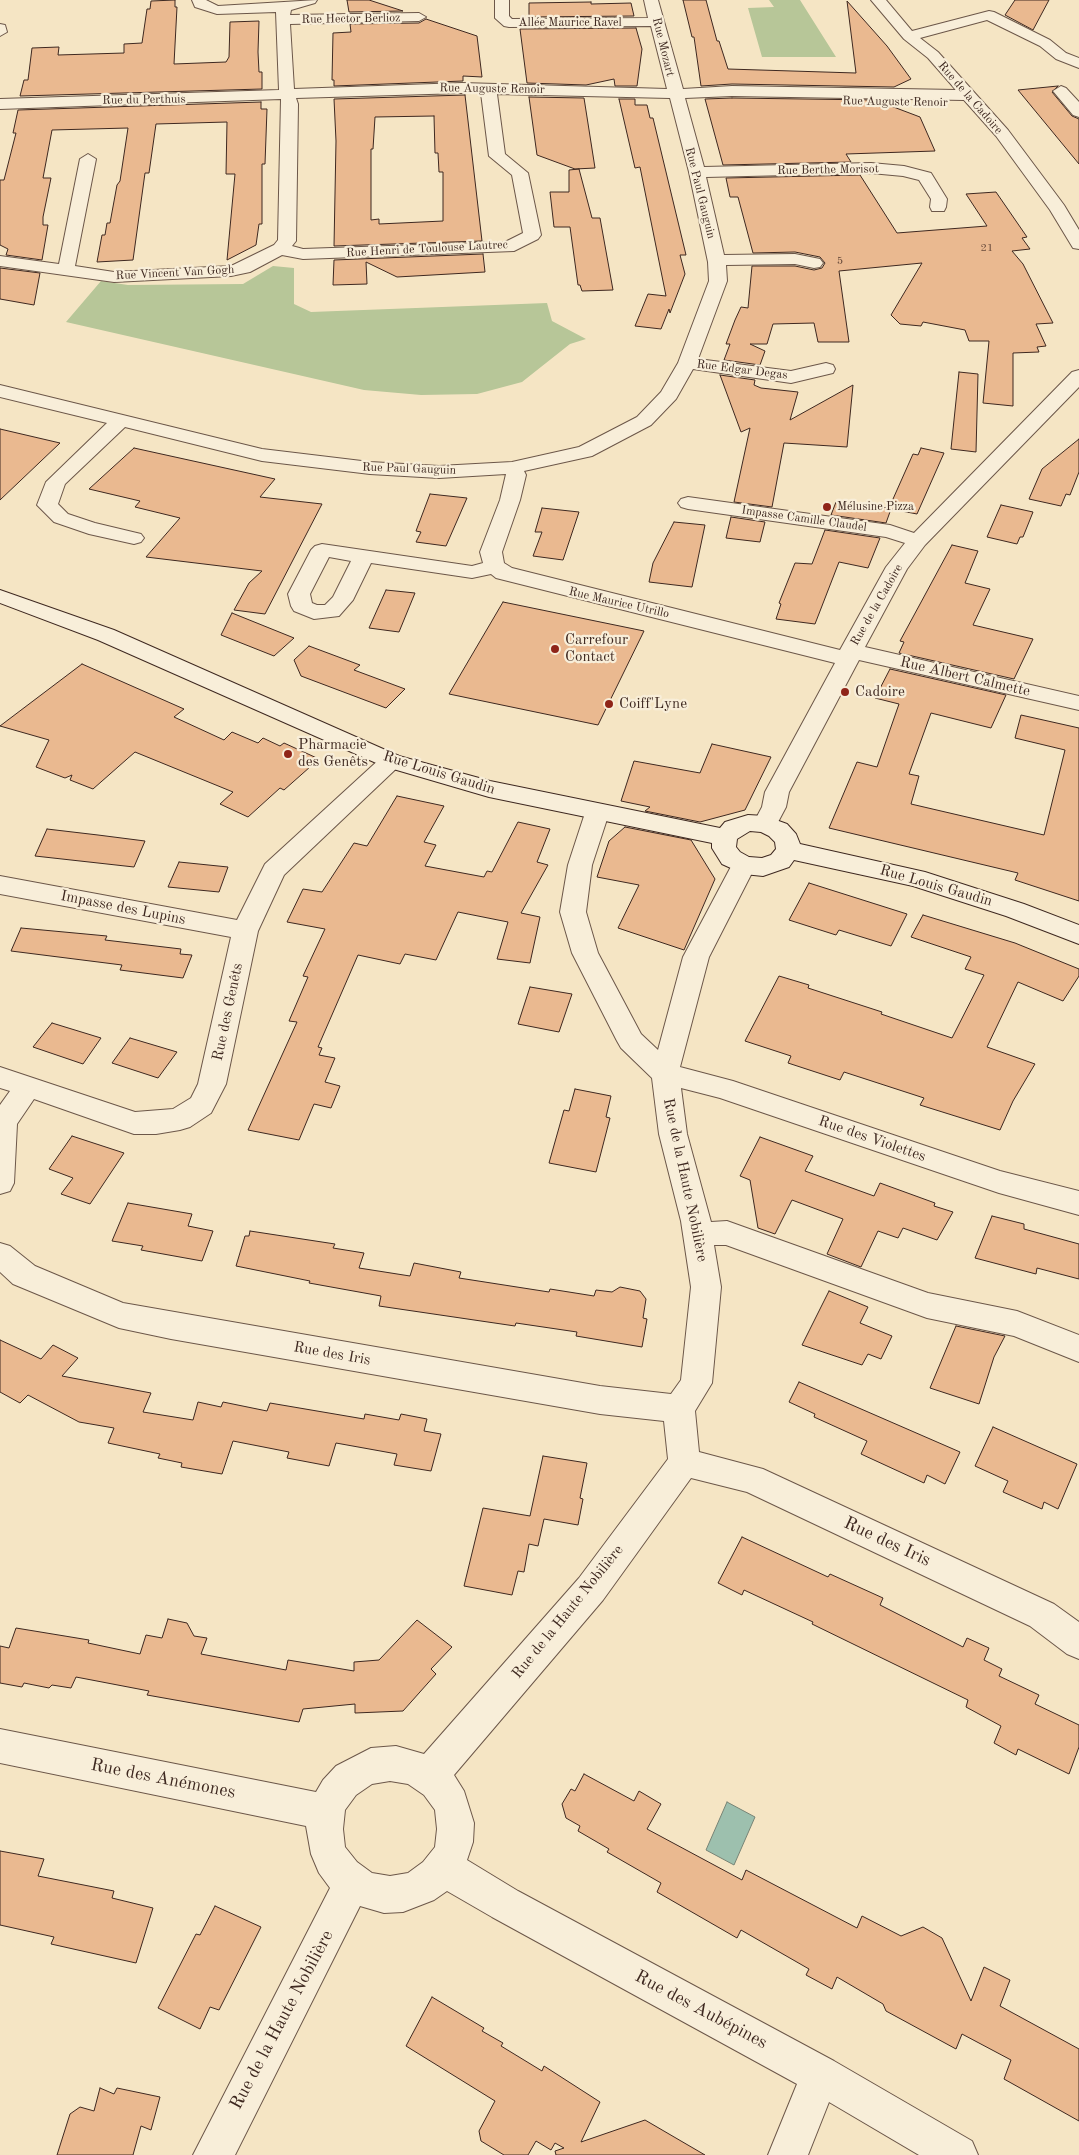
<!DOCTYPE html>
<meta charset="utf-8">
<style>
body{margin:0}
canvas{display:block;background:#f5e5c4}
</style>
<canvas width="1079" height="2155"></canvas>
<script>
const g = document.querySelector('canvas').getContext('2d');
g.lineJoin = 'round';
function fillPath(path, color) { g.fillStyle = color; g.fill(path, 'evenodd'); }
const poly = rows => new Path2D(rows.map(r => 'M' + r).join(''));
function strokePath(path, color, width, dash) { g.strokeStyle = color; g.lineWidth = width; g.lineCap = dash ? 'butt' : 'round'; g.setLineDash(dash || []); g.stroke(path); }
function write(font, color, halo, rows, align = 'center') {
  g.font = font + ' "Old Standard TT",serif'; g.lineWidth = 4.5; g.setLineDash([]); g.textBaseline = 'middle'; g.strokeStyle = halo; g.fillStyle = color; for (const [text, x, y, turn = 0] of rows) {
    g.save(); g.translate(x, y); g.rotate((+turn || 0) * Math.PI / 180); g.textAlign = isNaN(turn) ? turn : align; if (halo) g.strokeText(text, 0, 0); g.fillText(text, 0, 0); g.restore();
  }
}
const green = poly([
 [769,0,800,0,836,57,762,57,748,8,774,7],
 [273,266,294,268,294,304,311,312,547,303,552,321,586,339,570,344,522,382,477,394,421,395,364,390,66,322,101,281,128,285,243,284]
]);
const water = poly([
 [727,1802,755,1817,734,1865,706,1850,727,1802]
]);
const building = poly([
 [175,0,175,7,177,7,174,64,226,62,229,57,230,22,259,21,258,52,259,72,262,72,262,89,20,96,24,80,28,80,32,48,59,47,58,55,124,53,124,44,142,43,147,9,150,9,151,1,175,0],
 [347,0,369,0,403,11,349,12,347,0],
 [683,0,706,0,717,41,719,41,728,69,856,73,847,1,887,46,911,79,894,87,732,84,701,86,694,37,692,37,683,0],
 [1015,0,1049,0,1033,30,1005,15,1015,0],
 [591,2,591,4,631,3,634,16,529,17,529,3,591,2],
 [426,19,477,36,482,77,463,76,463,81,334,86,334,80,332,80,333,33,351,32,350,24,419,23,426,19],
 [636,28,642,49,637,86,615,86,614,79,586,85,527,83,520,29,636,28],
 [1058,86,1052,92,1072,116,1079,119,1079,164,1018,90,1058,86],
 [465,95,482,241,334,246,336,141,334,99,465,95],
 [434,116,435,153,438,153,439,172,443,172,443,221,379,224,379,219,371,220,371,149,373,149,375,117,434,116],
 [529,97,584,98,595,168,575,169,537,155,529,97],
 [732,98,875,100,920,117,935,151,846,154,851,162,723,165,705,99,732,98],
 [619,99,635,99,635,105,647,105,650,118,653,118,686,255,680,255,685,274,670,313,669,309,661,329,635,326,648,294,666,296,640,167,635,168,619,99],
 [261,102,261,109,267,109,265,164,262,164,262,224,259,224,256,245,227,260,235,174,226,174,227,122,156,124,149,173,145,173,133,260,97,262,102,235,105,235,107,223,110,223,117,185,120,181,128,128,52,130,43,178,51,178,43,217,43,225,48,225,42,260,6,255,8,249,0,245,0,180,4,180,16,133,13,133,18,110,261,102],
 [579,169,592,218,600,218,613,290,582,291,580,285,578,285,570,227,554,227,550,192,569,192,569,170,579,169],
 [860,175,897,233,987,226,966,194,996,192,1027,237,1022,238,1030,249,1012,251,1023,264,1053,323,1036,324,1046,346,1037,347,1039,352,1013,353,1013,406,983,403,989,341,969,341,965,330,923,322,921,326,900,324,891,315,922,263,839,271,849,342,818,342,814,323,773,324,767,344,750,344,765,351,760,365,724,360,730,344,726,344,735,320,741,307,748,308,752,266,795,266,814,270,822,268,825,263,820,257,795,252,753,253,738,197,730,197,726,178,860,175],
 [483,254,485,272,397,277,366,262,367,284,333,285,334,260,483,254],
 [0,268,40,273,34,305,0,299,0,268],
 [959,372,978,374,976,452,951,449,959,372],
 [720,375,755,380,754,385,761,388,798,392,790,420,853,385,847,447,784,443,772,507,734,502,750,428,741,432,720,375],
 [0,429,60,443,0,500,0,429],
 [1079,439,1079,472,1070,495,1066,494,1061,506,1029,499,1042,469,1079,439],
 [134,448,275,479,260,497,322,504,265,614,234,610,249,583,262,571,146,557,180,518,135,507,140,501,89,489,134,448],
 [921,448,944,453,917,514,891,509,886,523,831,515,836,502,889,508,913,454,918,455,921,448],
 [430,494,467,498,446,546,416,542,421,532,416,531,430,494],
 [1001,505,1033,512,1023,537,1020,537,1017,544,987,537,1001,505],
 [542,508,579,512,563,560,533,556,542,532,535,532,542,508],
 [731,517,765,522,760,542,726,538,731,517],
 [674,522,705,525,692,587,649,582,653,563,674,522],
 [825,530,880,538,868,568,839,562,815,624,776,619,781,604,779,603,795,563,812,564,825,530],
 [952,545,978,551,965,583,990,589,973,625,1033,639,1014,679,899,653,904,642,900,641,952,545],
 [386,590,415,593,399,632,369,628,386,590],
 [503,602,644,631,598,725,449,694,503,602],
 [232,613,294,638,274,656,221,635,232,613],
 [309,646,360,665,354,670,405,689,386,708,301,676,294,660,309,646],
 [82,664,184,709,174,717,224,740,232,732,258,743,263,738,280,746,284,743,319,759,284,790,280,788,248,817,220,804,233,792,135,752,93,789,70,780,72,775,65,778,36,767,49,740,0,726,82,664],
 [890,669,1006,695,991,728,931,713,909,774,919,776,911,804,1044,835,1065,750,1015,738,1021,715,1079,728,1079,901,1015,880,1018,873,829,828,857,762,877,767,899,704,875,698,890,669],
 [712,744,771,757,745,810,700,822,645,811,650,807,621,801,634,761,700,773,712,744],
 [397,796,444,806,424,842,436,845,425,866,484,877,487,871,492,872,518,822,550,829,537,862,548,865,521,913,540,917,530,963,497,959,508,922,458,912,436,960,405,954,400,964,358,955,318,1047,322,1048,319,1055,335,1058,325,1082,340,1086,331,1108,314,1104,299,1140,248,1130,297,1022,289,1021,308,977,303,976,325,929,287,922,303,889,322,892,354,843,367,846,397,796],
 [625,827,691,840,715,879,684,950,618,928,639,885,597,877,609,841,625,827],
 [47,829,98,835,145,841,134,867,35,856,47,829],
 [179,862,228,867,219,892,168,887,179,862],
 [809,883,907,914,891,946,839,930,836,935,789,920,809,883],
 [923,915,1015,943,1079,969,1079,976,1063,1001,1018,982,987,1047,1035,1064,1013,1101,1000,1130,920,1105,924,1098,844,1072,840,1080,788,1063,791,1056,745,1041,779,976,809,985,808,988,882,1012,881,1014,952,1038,984,975,965,969,971,957,911,937,923,915],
 [21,928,107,936,105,940,181,949,180,954,192,955,183,978,120,970,122,965,11,951,21,928],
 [530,987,572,994,559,1032,518,1024,530,987],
 [52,1023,101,1038,83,1064,33,1047,52,1023],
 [130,1038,177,1052,158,1078,112,1063,130,1038],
 [575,1089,611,1096,606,1117,610,1118,596,1172,549,1163,564,1110,569,1111,575,1089],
 [72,1136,124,1153,90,1204,61,1194,73,1178,49,1169,72,1136],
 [760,1137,813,1156,805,1171,874,1196,880,1183,935,1203,934,1206,953,1212,937,1240,903,1228,898,1238,878,1231,861,1267,827,1254,843,1219,792,1200,775,1234,758,1228,750,1180,740,1176,760,1137],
 [128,1203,192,1214,188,1226,213,1231,202,1261,141,1250,143,1246,112,1241,128,1203],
 [992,1216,1024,1224,1024,1229,1079,1244,1079,1279,1037,1268,1036,1274,975,1258,992,1216],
 [250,1231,335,1244,333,1248,364,1253,359,1268,410,1276,414,1263,461,1272,459,1278,549,1292,550,1289,594,1296,596,1290,612,1292,620,1287,640,1291,646,1299,643,1318,647,1319,642,1347,576,1336,577,1332,516,1323,515,1326,379,1306,381,1296,309,1283,310,1281,236,1266,245,1236,249,1236,250,1231],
 [829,1291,868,1307,860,1323,892,1336,881,1359,868,1354,862,1365,802,1345,829,1291],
 [956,1326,1005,1336,994,1357,979,1404,930,1388,956,1326],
 [0,1340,41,1359,53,1345,78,1358,62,1376,151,1393,143,1412,193,1420,198,1402,221,1407,223,1402,267,1411,270,1403,364,1419,365,1414,399,1420,401,1414,427,1419,424,1431,441,1434,431,1471,394,1465,397,1454,336,1443,329,1466,287,1458,289,1452,233,1441,222,1474,181,1467,182,1463,158,1458,160,1454,108,1443,114,1428,79,1422,28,1395,20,1403,0,1392,0,1340],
 [799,1382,960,1452,945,1484,927,1475,924,1483,861,1454,867,1441,814,1417,815,1414,789,1402,799,1382],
 [993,1427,1077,1464,1058,1509,1044,1502,1042,1509,1003,1492,1008,1481,975,1466,993,1427],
 [543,1456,587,1463,580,1498,583,1499,578,1525,544,1519,538,1546,529,1544,524,1572,518,1571,512,1595,464,1586,483,1508,530,1516,543,1456],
 [742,1537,828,1577,830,1574,883,1598,880,1605,963,1647,967,1638,989,1648,984,1660,1002,1669,999,1676,1039,1695,1035,1704,1079,1725,1079,1747,1069,1774,1018,1749,1016,1755,994,1743,1001,1726,966,1707,968,1700,812,1624,813,1622,744,1590,742,1595,718,1583,742,1537],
 [168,1619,187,1623,194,1636,207,1638,201,1654,286,1670,288,1660,354,1671,354,1662,379,1660,417,1620,452,1647,431,1669,436,1674,403,1711,355,1713,355,1704,303,1709,299,1722,147,1695,149,1691,76,1677,71,1688,52,1685,49,1688,24,1683,22,1687,0,1683,0,1646,9,1648,16,1628,89,1640,88,1643,140,1654,146,1635,162,1638,168,1619],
 [584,1774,634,1801,639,1791,661,1804,647,1829,742,1880,746,1870,857,1928,862,1916,901,1936,923,1927,942,1938,971,2001,984,1967,1010,1980,1000,2006,1079,2049,1079,2121,1004,2079,1011,2060,962,2034,956,2049,886,2011,883,2004,837,1977,832,1989,806,1975,809,1969,741,1930,737,1938,657,1892,661,1883,607,1852,609,1849,578,1831,580,1826,566,1818,562,1804,571,1789,575,1791,584,1774],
 [0,1851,44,1859,38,1876,114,1891,112,1898,153,1908,136,1963,51,1944,54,1937,0,1925,0,1851],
 [215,1906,261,1927,219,2010,210,2007,200,2029,158,2008,196,1934,200,1935,215,1906],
 [432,1997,484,2028,482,2031,503,2043,501,2046,542,2071,544,2066,600,2102,581,2142,645,2120,705,2155,556,2155,555,2151,564,2148,555,2143,551,2150,536,2141,528,2155,504,2155,481,2141,479,2131,495,2101,406,2046,432,1997],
 [100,2088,114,2094,117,2088,160,2097,151,2130,141,2126,133,2155,57,2155,70,2114,80,2107,94,2111,100,2088]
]);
const street = poly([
 [192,0,206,0,218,6,317,0,315,3,291,10,290,15,419,13,426,17,419,21,290,24,294,89,462,83,667,89,651,26,509,27,504,26,495,18,495,0,509,0,509,16,512,19,648,18,644,0,658,0,683,89,732,86,956,90,928,58,904,39,871,0,886,0,912,31,989,11,994,12,1050,40,1066,53,1079,58,1079,68,1056,59,1040,46,987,20,920,38,938,52,1008,130,1064,205,1079,230,1079,249,1073,248,1050,210,996,136,964,100,732,96,685,98,704,167,871,163,904,166,931,173,947,199,946,207,944,211,932,211,930,207,931,199,919,180,903,176,871,173,706,177,724,255,795,254,820,259,823,263,820,267,814,268,795,264,726,265,727,281,698,359,791,371,826,363,833,365,835,369,833,373,791,383,693,369,676,399,651,425,592,456,524,471,526,475,520,500,502,552,504,563,512,568,840,650,886,567,905,543,886,537,688,509,681,507,678,503,681,499,688,497,890,525,914,533,1072,372,1079,370,1079,387,925,545,907,569,865,647,1079,696,1079,710,859,660,789,792,786,807,777,824,774,830,765,832,756,830,753,824,762,807,765,792,835,663,496,578,491,574,472,578,371,563,353,600,339,616,314,619,294,611,291,606,288,594,311,550,315,546,322,544,472,566,483,563,480,552,500,500,506,474,439,478,370,474,262,461,125,427,65,484,58,504,68,514,95,523,141,534,144,538,141,542,134,544,89,534,54,522,37,505,46,482,107,423,0,397,0,385,262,449,370,462,439,466,512,462,579,447,637,417,661,392,678,363,709,281,708,262,689,172,670,98,497,94,505,154,528,173,541,235,538,239,514,251,303,259,282,255,250,272,231,276,114,282,0,266,0,256,59,264,80,159,88,154,96,159,75,266,114,272,231,266,274,245,278,240,281,99,0,109,0,99,279,90,276,12,217,14,195,7,192,0],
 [462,93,481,93,489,156,512,175,523,233,505,242,303,249,292,246,296,241,298,104,296,98,462,93],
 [329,557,351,561,333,597,325,605,317,605,312,603,310,594,329,557],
 [0,24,5,25,7,32,0,36,0,24],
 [1061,86,1066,88,1079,102,1079,117,1073,115,1053,91,1061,86],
 [391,753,399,756,403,761,399,766,284,875,258,931,226,1084,211,1113,190,1127,180,1130,156,1134,134,1134,34,1099,17,1124,14,1183,10,1191,0,1194,0,1105,10,1091,0,1088,0,1067,135,1112,173,1109,191,1098,198,1084,231,937,0,894,0,876,237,920,265,864,383,756,391,753],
 [597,805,606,807,609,813,592,865,586,912,598,953,641,1034,658,1050,683,957,735,859,744,856,753,859,756,865,709,957,680,1067,733,1081,1000,1171,1079,1191,1079,1215,999,1193,720,1098,681,1088,687,1134,711,1222,727,1221,928,1293,1017,1311,1079,1335,1079,1362,1014,1336,927,1318,726,1245,714,1245,721,1287,712,1383,695,1411,699,1452,763,1469,1054,1604,1079,1622,1079,1659,1067,1654,1030,1626,747,1492,691,1478,603,1600,454,1775,464,1791,474,1823,473,1842,467,1860,518,1891,834,2061,972,2141,978,2155,919,2155,829,2102,808,2155,768,2155,797,2084,492,1917,447,1891,434,1900,403,1912,384,1913,360,1906,235,2155,193,2155,330,1888,319,1873,311,1854,306,1826,0,1763,0,1729,316,1792,323,1780,336,1766,371,1748,396,1746,424,1754,579,1578,668,1459,664,1421,600,1414,171,1339,119,1328,13,1284,0,1272,0,1243,10,1246,35,1266,123,1303,600,1386,671,1394,681,1380,691,1287,681,1221,659,1134,652,1078,621,1048,617,1041,572,953,560,912,568,865,585,813,588,807,597,805],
 [390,1781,408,1784,424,1795,435,1810,437,1829,435,1847,423,1862,408,1873,390,1876,372,1873,357,1862,345,1847,343,1829,345,1810,356,1795,372,1784,390,1781]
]);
const secondary = poly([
 [0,590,114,630,399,756,490,781,720,828,725,822,748,815,765,816,787,824,796,834,800,844,925,872,1024,904,1079,925,1079,944,1006,916,913,886,794,860,789,867,763,876,744,874,722,864,712,848,712,843,489,797,383,766,98,640,0,603,0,590],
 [750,831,761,832,769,836,775,842,776,849,771,855,762,858,749,857,740,852,736,847,737,839,750,831]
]);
const markers = [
 [827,507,5,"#8f2418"],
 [555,649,5,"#8f2418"],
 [845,692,5,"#8f2418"],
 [609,704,5,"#8f2418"],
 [288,754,5,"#8f2418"]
];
const farNumbernames = [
 ["21",987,248],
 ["5",840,261]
];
const farStreetnames = [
 ["Rue Hector Berlioz",351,19,-1],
 ["Allée Maurice Ravel",570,23],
 ["Rue Mozart",663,47,76],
 ["Rue Auguste Renoir",492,89,1],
 ["Rue de la Cadoire",970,98,49],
 ["Rue du Perthuis",144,100,-1],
 ["Rue Auguste Renoir",895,102,1],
 ["Rue Berthe Morisot",828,170,-1],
 ["Rue Paul Gauguin",700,193,76],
 ["Rue Henri de Toulouse Lautrec",427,249,-3],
 ["Rue Vincent Van Gogh",175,273,-3],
 ["Rue Edgar Degas",742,370,7],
 ["Rue Paul Gauguin",409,469,2],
 ["Impasse Camille Claudel",804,519,8],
 ["Rue Maurice Utrillo",619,603,13],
 ["Rue de la Cadoire",877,605,-60]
];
const farPoinames = [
 ["Mélusine Pizza",837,507]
];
const poiNames = [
 ["Carrefour",565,640],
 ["Contact",565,657],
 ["Cadoire",855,692],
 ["Coiff'Lyne",619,704],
 ["Pharmacie",298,745],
 ["des Genêts",298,762]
];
const streetNames = [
 ["Rue Albert Calmette",965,677,13],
 ["Rue Louis Gaudin",439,773,17],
 ["Rue Louis Gaudin",936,886,16],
 ["Impasse des Lupins",123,908,11],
 ["Rue des Genêts",228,1012,-78],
 ["Rue des Violettes",872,1139,19],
 ["Rue de la Haute Nobilière",685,1180,78],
 ["Rue des Iris",332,1354,10],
 ["Rue de la Haute Nobilière",568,1612,-51]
];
const nearStreetnames = [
 ["Rue des Iris",887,1542,25],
 ["Rue des Anémones",163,1779,11],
 ["Rue des Aubépines",701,2010,28],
 ["Rue de la Haute Nobilière",282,2020,-62]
];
fillPath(green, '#b7c698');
fillPath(water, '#9dc0ae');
strokePath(water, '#778375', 1);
fillPath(building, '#eab990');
strokePath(building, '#3e2820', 1);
strokePath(street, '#6c5749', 2);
strokePath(secondary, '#3e2820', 2);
fillPath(street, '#f8eed9');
fillPath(secondary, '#f8eed9');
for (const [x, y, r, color] of markers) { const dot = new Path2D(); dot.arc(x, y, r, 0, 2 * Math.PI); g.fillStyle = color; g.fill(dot); strokePath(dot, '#f8eed9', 2); }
write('11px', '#694c3c', null, farNumbernames);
write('12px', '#3e2820', '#f8eed9', farStreetnames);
write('12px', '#3e2820', '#f8eed9', farPoinames, 'left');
write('15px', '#3e2820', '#f8eed9', poiNames, 'left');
write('15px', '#3e2820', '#f8eed9', streetNames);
write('18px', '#3e2820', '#f8eed9', nearStreetnames);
</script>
